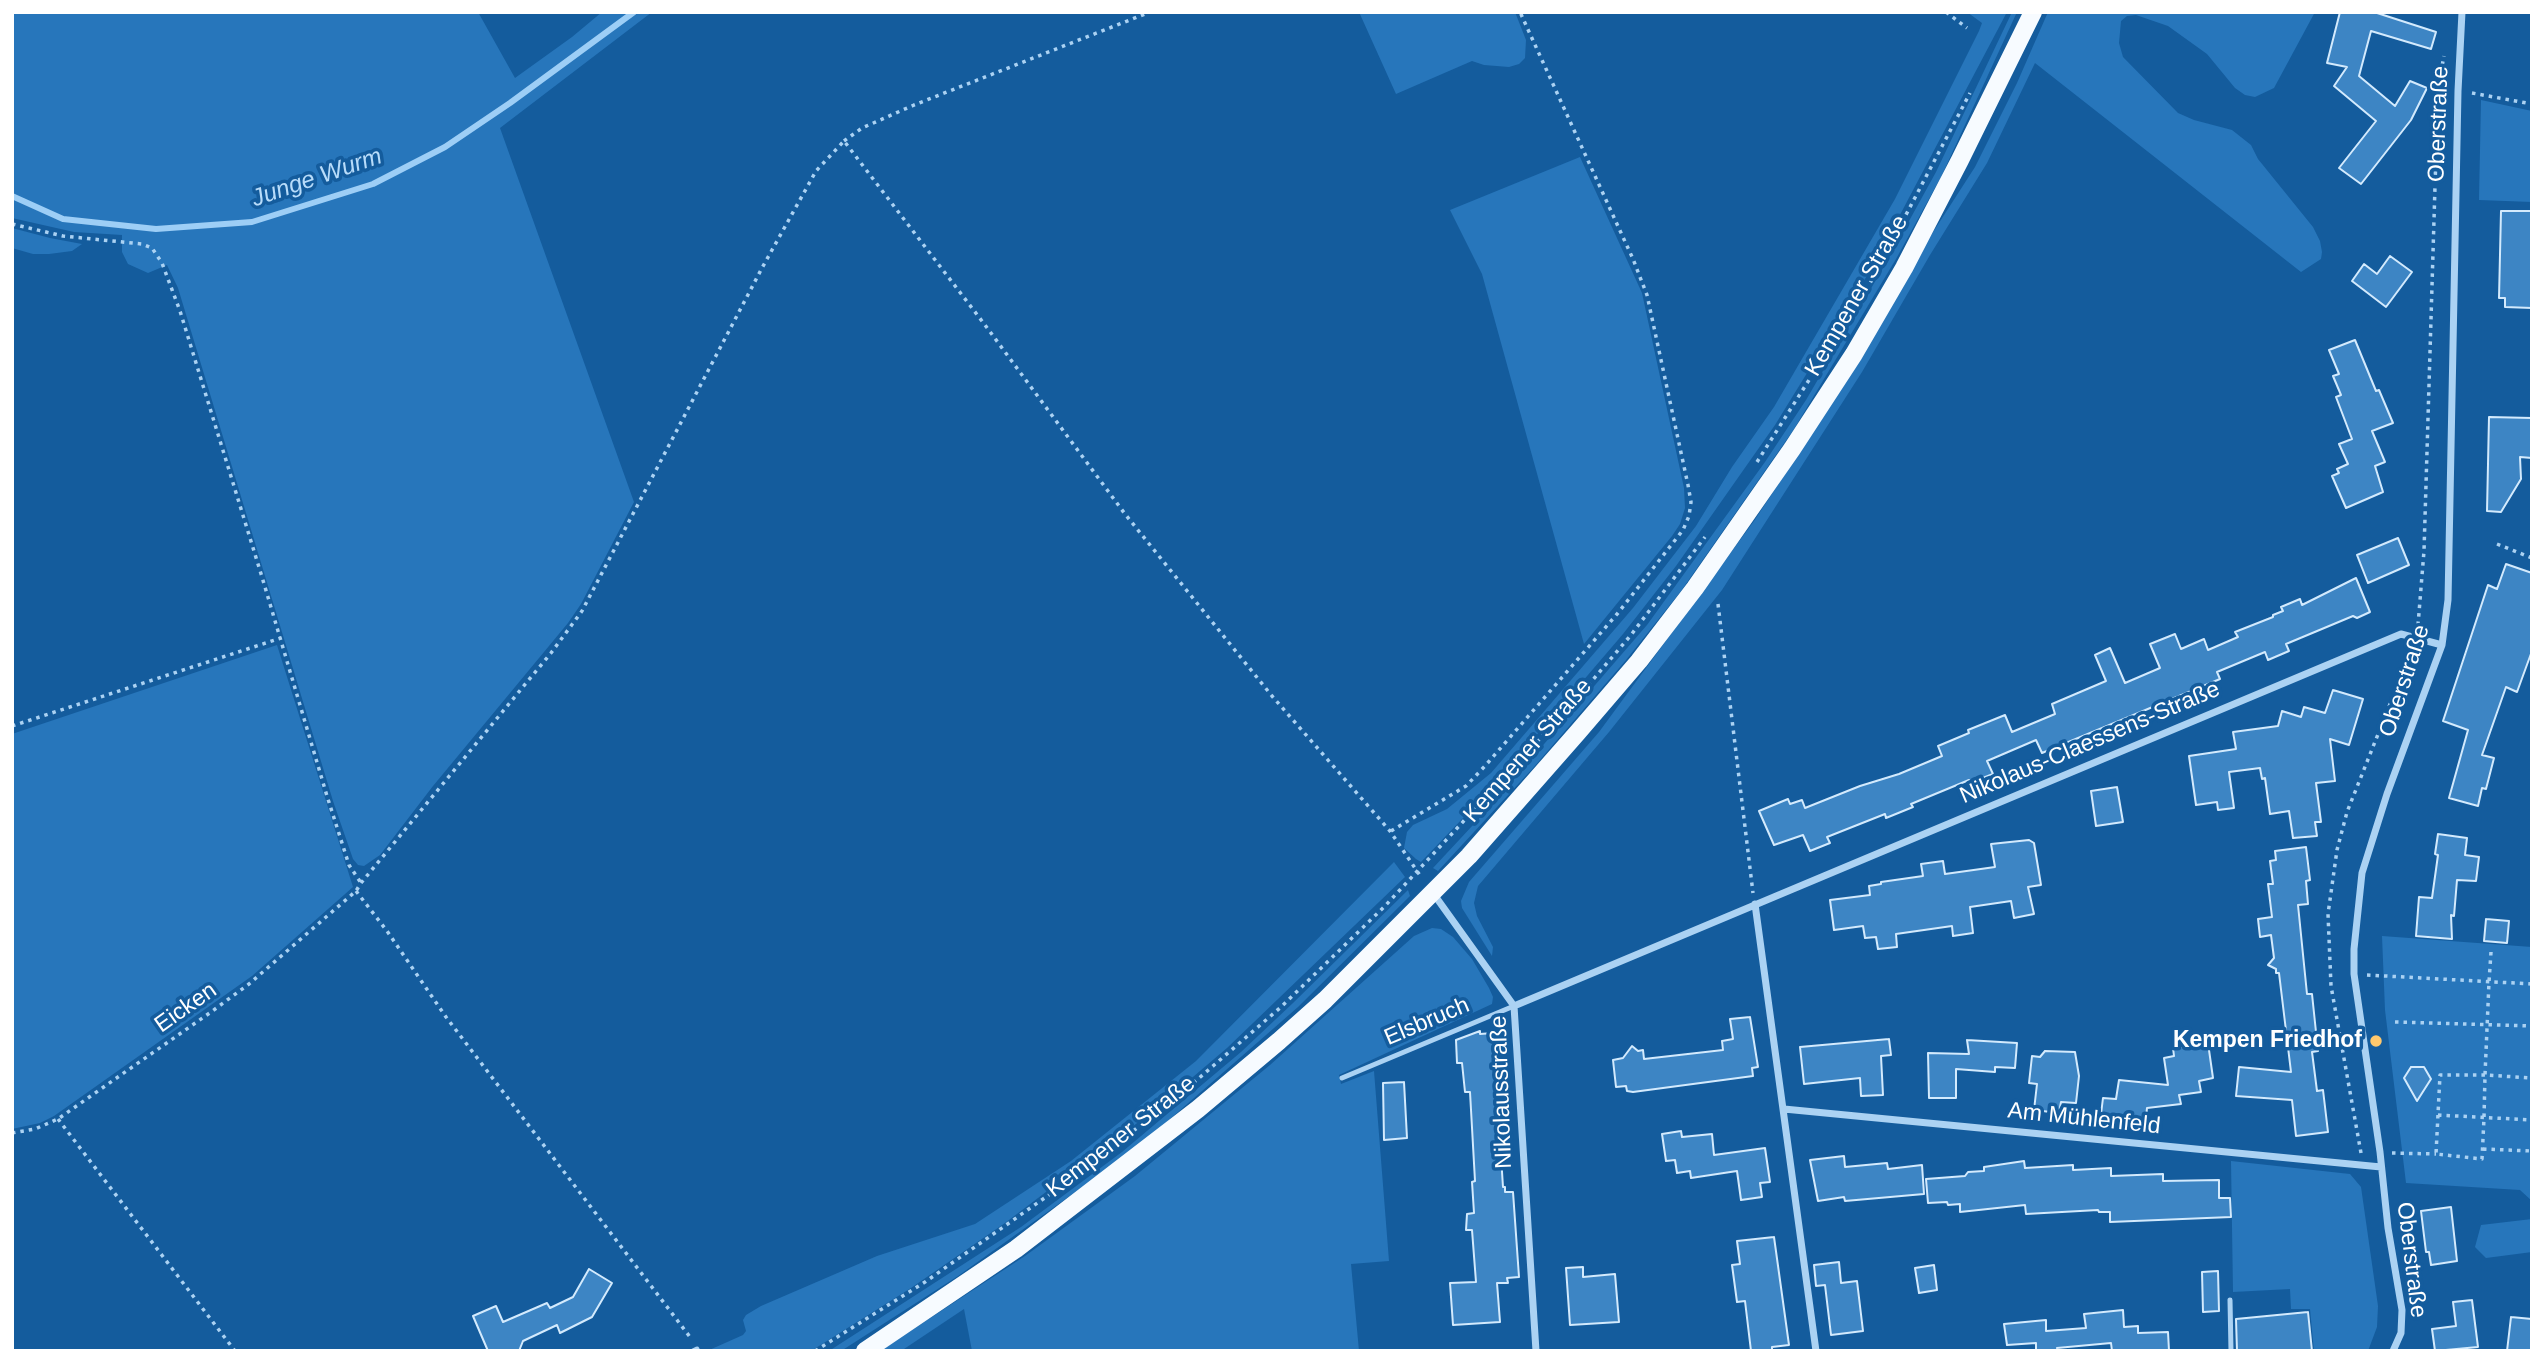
<!DOCTYPE html>
<meta charset="utf-8">
<style>
body{margin:0}
#map{position:relative;width:2544px;height:1363px;overflow:hidden;background:#145c9d;font-family:Arial,sans-serif}
canvas{display:block}
.frame{position:absolute;inset:0;border:14px solid #fff;pointer-events:none}
</style>
<div id="map">
<canvas width="2544" height="1363"></canvas>
<div class="frame"></div>
</div>
<script>
const g = document.querySelector('canvas').getContext('2d');
g.lineJoin = 'round';
function fillPath(path, color) { g.fillStyle = color; g.fill(path, 'evenodd'); }
const poly = rows => new Path2D(rows.map(r => 'M' + r).join(''));
function strokePath(path, color, width, dash) { g.strokeStyle = color; g.lineWidth = width; g.lineCap = dash ? 'butt' : 'round'; g.setLineDash(dash || []); g.stroke(path); }
function write(font, color, halo, rows, align = 'center') {
  g.font = font + ' Arial,sans-serif'; g.lineWidth = 7; g.setLineDash([]); g.textBaseline = 'middle'; g.strokeStyle = halo; g.fillStyle = color; for (const [text, x, y, turn = 0] of rows) {
    g.save(); g.translate(x, y); g.rotate((+turn || 0) * Math.PI / 180); g.textAlign = isNaN(turn) ? turn : align; if (halo) g.strokeText(text, 0, 0); g.fillText(text, 0, 0); g.restore();
  }
}
const green = poly([
 [12,12,478,12,515,78,572,37,602,12,652,12,500,128,634,502,581,604,568,623,433,786,380,855,364,866,358,865,353,859,333,801,178,288,167,265,148,273,128,264,122,252,122,235,74,232,12,218],
 [1359,12,1515,12,1526,40,1525,58,1519,64,1509,67,1484,65,1472,61,1396,94],
 [1967,12,2007,12,1873,266,1775,425,1676,566,1623,634,1487,793,1421,862,1416,859,1404,848,1407,832,1413,825,1447,809,1491,773,1633,608,1696,526,1732,467,1774,407,1895,199,1979,31,1982,23],
 [2012,12,2017,12,1941,177,1896,259,1794,429,1681,591,1626,660,1533,768,1438,871,1433,868,1487,810,1647,625,1765,462,1806,400,1887,261,1936,172],
 [2048,12,2315,12,2274,88,2255,97,2245,95,2235,88,2207,54,2168,26,2136,15,2127,16,2121,21,2119,43,2123,57,2178,113,2194,120,2232,130,2251,145,2258,159,2313,227,2320,241,2322,252,2321,259,2301,272,2035,63,1987,163,1930,255,1862,372,1722,590,1609,732,1478,886,1474,903,1477,916,1493,947,1492,956,1462,908,1461,901,1469,882,1599,732,1754,521,1815,429,1917,257,1975,167,2017,83],
 [2481,100,2532,111,2532,202,2479,200],
 [1580,157,1642,293,1684,488,1685,508,1680,524,1672,536,1584,644,1482,274,1450,210],
 [12,228,50,238,82,244,72,251,49,254,33,254,12,248],
 [277,645,353,887,252,976,54,1116,40,1123,12,1129,12,734],
 [1394,862,1405,877,1227,1048,1153,1111,1005,1223,911,1288,811,1351,707,1351,743,1335,746,1331,743,1320,746,1315,761,1306,877,1256,975,1224,1071,1161,1196,1061],
 [1408,890,1410,896,1298,1007,1138,1147,958,1276,841,1351,829,1351,1021,1227,1122,1152,1241,1052,1293,1003],
 [1432,928,1441,929,1453,937,1472,959,1489,988,1493,997,1492,1004,1339,1075,1341,1084,1374,1071,1389,1261,1351,1264,1359,1351,972,1351,964,1309,901,1351,880,1351,1025,1256,1135,1176,1270,1065,1414,936],
 [2382,936,2532,947,2532,1201,2520,1190,2406,1183,2385,1010],
 [2231,1161,2350,1174,2361,1187,2378,1306,2377,1327,2368,1351,2314,1351,2310,1309,2291,1309,2290,1289,2233,1292],
 [2532,1219,2532,1252,2486,1258,2475,1247,2481,1225]
]);
const stream = poly([
 [12,196,63,219,156,229,252,222,373,184,445,147,510,103,634,12]
]);
const building = poly([
 [2340,12,2374,12,2436,32,2431,49,2371,31,2359,76,2395,106,2410,81,2427,88,2411,120,2361,184,2339,168,2376,121,2334,86,2347,67,2327,63,2340,12],
 [2501,211,2532,211,2532,308,2505,307,2505,298,2499,298,2501,211],
 [2390,256,2412,272,2386,307,2352,281,2364,264,2377,274,2390,256],
 [2355,340,2376,391,2379,390,2393,423,2372,431,2385,462,2375,466,2383,492,2346,508,2332,476,2339,473,2337,469,2348,464,2339,444,2352,439,2336,397,2341,395,2333,376,2339,374,2329,350,2355,340],
 [2489,417,2532,418,2532,458,2520,457,2521,479,2501,512,2487,511,2489,417],
 [2398,538,2409,565,2368,583,2357,555,2398,538],
 [2506,564,2532,573,2532,651,2517,692,2506,687,2482,755,2494,758,2486,789,2482,788,2478,806,2449,798,2468,730,2443,721,2488,585,2497,589,2506,564],
 [2356,578,2370,612,2357,618,2353,616,2286,644,2289,651,2268,660,2265,652,2217,672,2220,679,2042,753,2036,740,1987,761,1993,774,1970,783,1969,780,1911,804,1913,807,1886,818,1885,814,1827,837,1830,843,1810,851,1803,835,1774,845,1759,811,1788,799,1790,804,1802,800,1805,808,1860,786,1899,774,1942,756,1938,746,1969,733,1968,730,2005,715,2012,732,2055,714,2052,704,2106,681,2095,655,2110,648,2125,683,2160,668,2150,644,2175,634,2181,649,2204,639,2208,650,2238,637,2235,632,2273,617,2273,615,2283,611,2281,607,2300,599,2302,605,2356,578],
 [2333,690,2363,699,2349,745,2330,739,2335,781,2316,783,2321,822,2315,822,2317,836,2293,838,2289,811,2270,814,2265,778,2262,779,2260,768,2229,772,2234,808,2218,810,2217,802,2196,805,2189,756,2236,749,2233,732,2278,726,2282,711,2301,717,2304,707,2325,713,2333,690],
 [2117,787,2123,822,2096,826,2091,791,2117,787],
 [2438,834,2467,838,2465,855,2479,857,2476,881,2457,880,2454,916,2451,915,2452,939,2416,936,2419,897,2432,898,2438,855,2435,854,2438,834],
 [2029,840,2034,843,2041,885,2028,887,2034,914,2014,918,2011,901,1970,907,1973,933,1953,936,1952,926,1896,934,1897,947,1878,949,1876,937,1865,938,1863,926,1834,930,1830,900,1870,895,1869,886,1881,884,1881,882,1923,876,1921,864,1943,861,1945,874,1995,867,1991,844,2029,840],
 [2306,847,2310,880,2306,881,2308,904,2298,905,2307,994,2312,994,2318,1051,2312,1052,2317,1091,2323,1090,2328,1132,2296,1136,2292,1100,2236,1096,2239,1067,2291,1072,2279,973,2276,973,2276,969,2268,965,2274,958,2271,935,2260,937,2258,919,2272,917,2268,884,2273,884,2270,861,2276,860,2275,851,2306,847],
 [2486,919,2509,921,2507,943,2484,941,2486,919],
 [1750,1017,1758,1067,1752,1068,1753,1076,1633,1092,1627,1091,1626,1086,1616,1087,1613,1060,1623,1058,1632,1046,1638,1051,1643,1050,1644,1059,1723,1050,1722,1041,1733,1039,1730,1019,1750,1017],
 [1480,1031,1480,1034,1493,1033,1503,1187,1505,1187,1505,1192,1513,1192,1519,1277,1507,1278,1508,1283,1497,1283,1500,1322,1453,1325,1450,1283,1476,1282,1472,1230,1466,1230,1467,1214,1474,1213,1472,1182,1475,1181,1470,1092,1465,1092,1462,1063,1457,1063,1456,1040,1480,1031],
 [1889,1039,1891,1055,1881,1056,1883,1095,1861,1096,1860,1078,1804,1084,1800,1047,1889,1039],
 [1967,1040,2017,1043,2015,1068,1995,1067,1995,1072,1956,1069,1956,1098,1929,1098,1928,1053,1969,1054,1967,1040],
 [2208,1043,2213,1078,2199,1081,2201,1092,2179,1095,2181,1104,2147,1108,2145,1127,2100,1122,2103,1098,2116,1099,2119,1080,2168,1085,2164,1058,2174,1056,2173,1048,2208,1043],
 [2045,1051,2075,1052,2079,1076,2076,1103,2061,1102,2059,1113,2034,1110,2037,1084,2029,1083,2032,1056,2040,1057,2045,1051],
 [2411,1067,2424,1067,2431,1079,2417,1101,2404,1078,2411,1067],
 [1404,1082,1407,1138,1384,1140,1383,1083,1404,1082],
 [1681,1131,1682,1137,1712,1134,1714,1155,1765,1148,1770,1182,1760,1183,1762,1197,1741,1200,1737,1171,1691,1178,1690,1171,1677,1173,1675,1160,1666,1161,1662,1134,1681,1131],
 [1844,1156,1845,1167,1887,1163,1888,1169,1922,1165,1924,1194,1845,1201,1844,1197,1818,1201,1810,1160,1844,1156],
 [2024,1161,2025,1168,2073,1165,2073,1170,2111,1168,2111,1176,2163,1174,2163,1181,2219,1180,2219,1198,2230,1198,2231,1217,2110,1222,2110,1212,2099,1212,2098,1210,2026,1214,2025,1205,1960,1212,1960,1204,1948,1205,1947,1202,1928,1203,1926,1179,1965,1176,1968,1172,1984,1171,1984,1167,2024,1161],
 [2451,1207,2457,1261,2431,1265,2429,1252,2426,1252,2421,1211,2451,1207],
 [1774,1237,1789,1345,1772,1347,1772,1351,1751,1351,1745,1301,1737,1302,1732,1265,1740,1264,1737,1241,1774,1237],
 [1839,1262,1841,1283,1857,1281,1863,1331,1831,1335,1825,1285,1816,1286,1814,1265,1839,1262],
 [1934,1265,1937,1290,1919,1293,1915,1268,1934,1265],
 [1583,1267,1583,1277,1615,1274,1619,1322,1570,1325,1566,1268,1583,1267],
 [589,1269,612,1283,592,1317,560,1333,557,1325,523,1341,519,1351,488,1351,473,1316,496,1306,503,1322,547,1303,550,1308,573,1297,589,1269],
 [2218,1271,2219,1311,2203,1312,2202,1272,2218,1271],
 [2472,1300,2478,1347,2435,1351,2432,1329,2456,1326,2453,1302,2472,1300],
 [2123,1310,2124,1327,2138,1326,2138,1333,2168,1332,2169,1351,2112,1351,2111,1343,2057,1348,2058,1351,2036,1351,2036,1343,2007,1345,2004,1324,2046,1320,2046,1331,2086,1328,2084,1314,2123,1310],
 [2308,1312,2312,1351,2237,1351,2236,1319,2308,1312],
 [2511,1317,2532,1319,2532,1351,2507,1351,2511,1317]
]);
const path = poly([
 [1946,12,1967,28],
 [2472,93,2532,104],
 [844,141,862,128,914,105,1150,12],
 [12,224,63,236,142,244,152,248,162,263,180,311,262,577,327,796,349,865,361,883],
 [1757,462,1868,287,1970,93],
 [2497,544,2532,558],
 [1718,604,1753,893],
 [2418,625,2424,551,2438,87,2444,56],
 [12,726,281,638],
 [1391,831,1466,786,1485,766,1618,613,1683,530,1689,516,1691,502,1688,485,1647,295,1633,259,1520,12],
 [356,891,387,931,446,1017,690,1337],
 [2491,952,2489,982,2485,1075,2484,1118,2482,1159,2436,1154,2440,1075,2485,1075,2532,1078],
 [2367,975,2532,984],
 [2395,1022,2532,1026],
 [2438,1115,2532,1120],
 [58,1119,235,1351],
 [12,1133,35,1129,58,1119,211,1012,249,984,356,891,361,883,551,653,582,611,762,268,816,171,844,141,985,325,1125,514,1272,696,1390,831,1421,877],
 [2483,1149,2532,1151],
 [1107,1152,1198,1079,1281,1007,1385,906,1574,702,1631,635,1705,537],
 [2361,1153,2331,986,2328,914,2337,850,2347,812,2412,649],
 [2392,1153,2436,1154],
 [815,1351,925,1282,1073,1178]
]);
const service = poly([
 [1342,1078,1514,1006],
 [2230,1300,2231,1351],
 [693,1351,697,1349]
]);
const minor = poly([
 [1433,893,1514,1006],
 [1755,904,1816,1351],
 [1514,1006,2401,634,2442,645],
 [1514,1006,1536,1351],
 [1784,1109,2381,1167],
 [2393,1351,2401,1333,2402,1310,2388,1228,2380,1152,2354,974,2354,949,2362,873,2387,794,2442,645,2448,600,2458,91,2462,12]
]);
const primary = poly([
 [865,1351,1016,1249,1198,1109,1279,1041,1325,1000,1469,856,1578,732,1639,661,1695,588,1792,449,1854,354,1904,268,1960,160,2033,12]
]);
const markers = [
 [2376,1041,7,"#ffc86d"]
];
const streetNames = [
 ["Oberstraße",2439,124,-88],
 ["Kempener Straße",1857,296,-60],
 ["Oberstraße",2405,681,-72],
 ["Nikolaus-Claessens-Straße",2090,743,-23],
 ["Kempener Straße",1528,751,-49],
 ["Eicken",186,1008,-35],
 ["Elsbruch",1427,1022,-23],
 ["Nikolausstraße",1502,1092,-92],
 ["Am Mühlenfeld",2084,1119,6],
 ["Kempener Straße",1121,1137,-38],
 ["Oberstraße",2411,1260,83]
];
const poiNames = [
 ["Kempen Friedhof",2362,1041]
];
const waterNames = [
 ["Junge Wurm",317,178,-19]
];
fillPath(green, '#2776bb');
strokePath(stream, '#9dcef6', 6);
fillPath(building, '#3d85c4');
strokePath(building, '#d3eafd', 2);
strokePath(path, '#abd2f3', 3.5, [3.5, 5]);
strokePath(service, '#abd2f3', 5);
strokePath(minor, '#abd2f3', 7);
strokePath(primary, '#f7fbff', 18);
for (const [x, y, r, color] of markers) { const dot = new Path2D(); dot.arc(x, y, r, 0, 2 * Math.PI); g.fillStyle = color; g.fill(dot); strokePath(dot, '#145c9d', 2.5); }
write('23px', '#fff', '#145c9d', streetNames);
write('bold 23px', '#fff', '#145c9d', poiNames, 'right');
write('italic 24px', '#b8dcfa', '#145c9d', waterNames);
</script>
